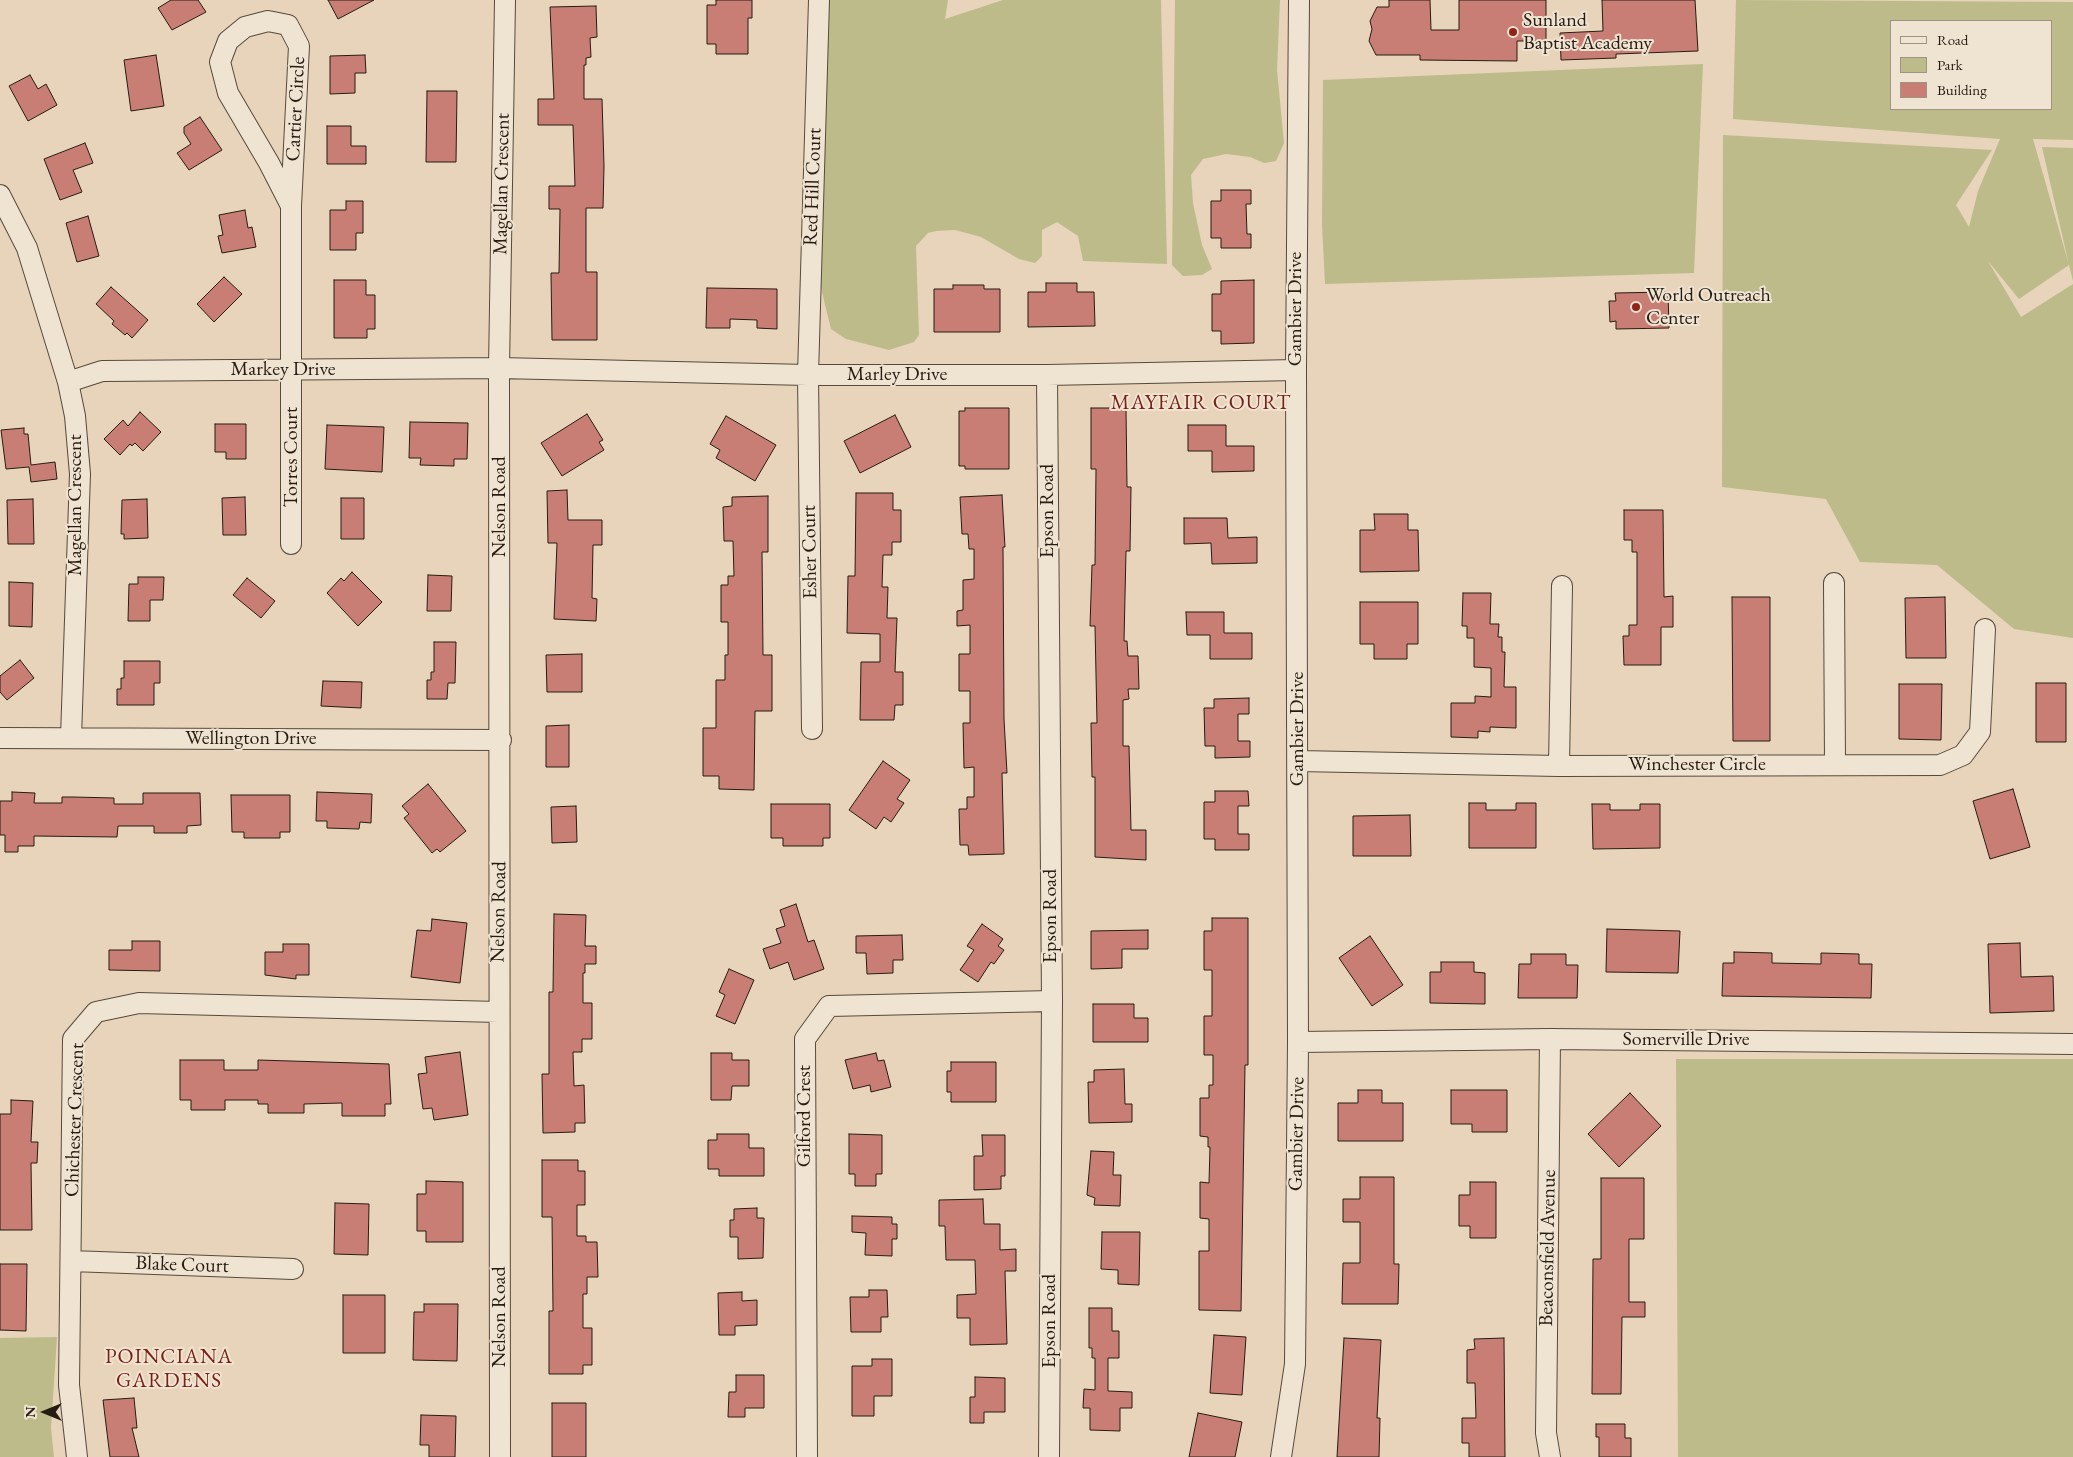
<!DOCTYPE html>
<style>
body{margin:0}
#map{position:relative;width:2073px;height:1457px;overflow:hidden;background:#e7d4ba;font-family:"EB Garamond",serif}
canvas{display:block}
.legend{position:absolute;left:1890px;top:20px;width:162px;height:90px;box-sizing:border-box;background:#efe3d2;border:1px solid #9f9385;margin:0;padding:6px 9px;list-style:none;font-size:15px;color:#261c12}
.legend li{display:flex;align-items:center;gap:10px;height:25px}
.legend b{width:25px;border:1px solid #9f9385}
.north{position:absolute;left:20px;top:1387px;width:50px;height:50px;-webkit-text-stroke:4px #efe3d2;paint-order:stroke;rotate:270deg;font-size:14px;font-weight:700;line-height:20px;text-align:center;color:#261c12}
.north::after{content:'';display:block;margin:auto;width:18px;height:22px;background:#261c12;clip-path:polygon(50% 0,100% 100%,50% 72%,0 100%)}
</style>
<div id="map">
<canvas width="2073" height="1457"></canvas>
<ul class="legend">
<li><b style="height:6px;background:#efe3d2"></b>Road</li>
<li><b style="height:14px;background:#bdbb8a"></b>Park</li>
<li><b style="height:14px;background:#c97e75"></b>Building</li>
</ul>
<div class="north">N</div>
</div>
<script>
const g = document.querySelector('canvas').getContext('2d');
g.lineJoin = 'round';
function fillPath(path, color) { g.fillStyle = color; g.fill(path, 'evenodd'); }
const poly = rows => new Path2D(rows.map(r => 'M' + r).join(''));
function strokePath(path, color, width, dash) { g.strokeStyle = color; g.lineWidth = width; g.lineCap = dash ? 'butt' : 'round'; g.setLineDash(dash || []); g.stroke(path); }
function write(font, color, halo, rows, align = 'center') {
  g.font = font + ' "EB Garamond",serif'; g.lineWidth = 4; g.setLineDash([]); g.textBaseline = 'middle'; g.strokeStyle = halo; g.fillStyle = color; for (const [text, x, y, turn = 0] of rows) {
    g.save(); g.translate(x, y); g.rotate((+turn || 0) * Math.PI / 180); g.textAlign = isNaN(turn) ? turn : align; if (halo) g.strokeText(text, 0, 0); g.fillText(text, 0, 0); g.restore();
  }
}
const green = poly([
 [820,0,948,0,945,19,1003,0,1161,0,1167,264,1083,261,1078,236,1057,222,1042,230,1042,256,1035,263,1019,259,981,237,955,230,936,231,928,233,916,246,919,335,914,342,889,350,846,339,831,329,821,288],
 [1175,0,1280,0,1277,70,1284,143,1276,161,1264,163,1250,157,1226,154,1203,159,1191,175,1193,203,1202,245,1212,269,1202,275,1183,276,1172,265],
 [1736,0,2073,2,2073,140,2033,139,2069,265,2019,299,1988,261,2021,317,2073,284,2073,638,2014,629,1937,565,1860,562,1826,499,1722,487,1723,135,1992,150,1956,205,1969,227,1978,191,2000,139,1733,119],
 [1892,21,2052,21,2052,109,1892,109],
 [1703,64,1694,273,1325,284,1322,224,1323,80],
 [2042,147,2073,148,2073,281,2069,265],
 [1676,1059,2073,1059,2073,1457,1678,1457],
 [57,1337,51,1428,54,1457,0,1457,0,1338]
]);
const building = poly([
 [171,0,198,0,206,12,172,30,158,8,171,0],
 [328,0,374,0,338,19,328,0],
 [716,0,752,0,752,18,748,18,748,54,716,54,716,44,707,44,707,5,716,5,716,0],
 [1389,0,1430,0,1431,30,1459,30,1459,0,1546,0,1546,41,1517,41,1517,61,1420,60,1420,55,1376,55,1369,41,1372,29,1370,21,1377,7,1389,7,1389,0],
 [1602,0,1695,0,1698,51,1616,54,1616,58,1561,60,1560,33,1603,31,1602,0],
 [596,6,597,37,590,38,591,57,586,58,586,65,584,65,584,99,602,99,604,166,603,208,586,208,586,272,597,272,597,340,552,340,551,273,559,273,560,209,549,209,549,186,575,186,573,125,538,125,538,99,554,99,550,7,596,6],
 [156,55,164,106,131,111,124,60,156,55],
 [365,55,366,73,355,73,355,93,330,94,330,56,365,55],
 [30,75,38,89,46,84,57,105,28,121,9,86,30,75],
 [427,91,457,91,456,162,426,162,427,91],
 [200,117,222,150,189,170,177,153,191,144,184,133,184,127,200,117],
 [327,126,351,126,351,146,366,146,366,164,327,164,327,126],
 [85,143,93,163,73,170,82,192,60,200,44,159,85,143],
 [1221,190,1251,190,1251,204,1246,204,1247,234,1251,234,1251,248,1221,248,1221,238,1211,238,1211,201,1221,201,1221,190],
 [346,201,363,201,363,233,356,233,356,250,330,250,330,210,346,210,346,201],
 [245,210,248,228,252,227,256,247,222,253,218,236,223,235,219,215,245,210],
 [88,216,99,256,77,262,66,223,88,216],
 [224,277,242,294,214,322,197,304,224,277],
 [334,280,366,280,366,295,375,295,375,329,367,329,367,338,334,338,334,280],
 [1254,280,1254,343,1221,344,1221,331,1212,331,1212,294,1221,294,1221,281,1254,280],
 [1046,283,1077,283,1077,292,1094,292,1095,326,1028,327,1028,292,1046,292,1046,283],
 [953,285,984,285,984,289,1000,289,1000,332,934,332,934,289,953,289,953,285],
 [111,287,148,320,132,338,127,333,125,335,112,324,114,321,96,304,111,287],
 [707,288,777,289,777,329,757,328,757,320,730,319,730,328,706,328,707,288],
 [1668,292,1669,328,1616,329,1616,321,1610,322,1609,301,1616,301,1615,293,1668,292],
 [965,408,1009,408,1009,469,965,469,965,466,959,466,959,411,965,411,965,408],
 [1091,408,1126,408,1127,487,1131,487,1130,551,1126,551,1124,641,1127,641,1128,656,1138,656,1139,689,1128,689,1129,699,1123,700,1123,746,1129,746,1131,830,1146,830,1146,860,1095,857,1095,777,1092,777,1091,723,1097,723,1095,626,1090,626,1092,565,1095,565,1096,469,1091,469,1091,408],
 [140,412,161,432,143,451,135,443,132,446,130,444,120,455,104,439,123,420,128,426,140,412],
 [587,414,603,440,599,442,604,450,562,476,541,443,587,414],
 [895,415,911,447,860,473,844,441,895,415],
 [726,416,776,445,755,481,716,458,720,450,710,444,726,416],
 [410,422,468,423,467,459,454,459,454,466,420,465,421,458,409,458,410,422],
 [215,424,246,424,246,459,226,459,226,452,215,452,215,424],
 [327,425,384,427,382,472,325,469,327,425],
 [1188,425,1226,425,1226,446,1254,446,1254,471,1212,472,1212,451,1188,451,1188,425],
 [24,428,24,434,28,434,31,465,55,462,57,479,31,482,29,467,6,469,1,430,24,428],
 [567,490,568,520,602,520,602,545,593,545,592,598,597,599,596,621,554,619,557,543,548,543,547,491,567,490],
 [856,493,893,493,893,510,901,510,901,542,892,542,892,555,883,555,882,587,888,587,887,618,897,618,895,672,903,672,903,705,895,705,894,720,860,720,861,662,880,662,880,634,847,633,848,576,855,576,856,493],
 [1002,495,1005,547,1003,547,1004,719,1007,773,1002,773,1004,854,969,855,968,845,960,845,959,809,967,809,967,797,974,797,974,767,964,768,963,723,970,723,970,691,959,691,959,654,970,654,970,625,957,626,957,611,963,610,963,580,974,579,974,549,969,549,968,534,962,534,960,497,1002,495],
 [768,496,768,552,762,552,763,655,772,655,772,711,755,711,754,790,719,789,719,776,703,776,703,728,716,728,716,680,725,680,725,655,728,655,728,622,721,622,721,585,728,585,728,576,734,576,733,541,724,541,723,507,732,506,732,497,768,496],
 [245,497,246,535,223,535,222,498,245,497],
 [341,498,364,498,364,539,341,539,341,498],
 [33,499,34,544,8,544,7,500,33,499],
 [147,499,148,538,124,539,124,534,121,534,122,500,147,499],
 [1624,510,1663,510,1664,597,1673,596,1673,627,1661,627,1661,665,1624,665,1623,636,1629,636,1629,625,1637,625,1637,552,1632,552,1632,540,1624,540,1624,510],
 [1374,514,1408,514,1408,530,1418,530,1419,571,1360,572,1360,530,1375,530,1374,514],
 [1184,518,1227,518,1228,538,1257,537,1257,563,1212,564,1211,543,1184,544,1184,518],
 [352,572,382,602,358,626,327,593,341,578,344,581,352,572],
 [428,575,452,576,451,611,427,611,428,575],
 [138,577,164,577,163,600,150,600,150,621,128,621,129,584,138,584,138,577],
 [247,578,275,601,261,618,233,595,247,578],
 [9,582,33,583,32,627,9,626,9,582],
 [1463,593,1491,593,1490,624,1499,624,1498,637,1502,637,1502,652,1505,652,1504,687,1516,687,1516,728,1490,727,1490,732,1478,731,1478,738,1451,737,1451,703,1475,703,1475,696,1491,697,1491,668,1474,667,1474,638,1467,638,1467,626,1462,626,1463,593],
 [1732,597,1770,597,1770,741,1733,741,1732,597],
 [1945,597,1946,658,1906,658,1905,598,1945,597],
 [1360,602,1418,602,1418,644,1407,644,1407,659,1374,659,1374,644,1360,644,1360,602],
 [1186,612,1224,612,1224,633,1252,633,1252,659,1210,659,1210,635,1187,635,1186,612],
 [434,642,456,642,455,683,448,683,447,699,427,699,427,680,431,680,431,672,434,672,434,642],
 [582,654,582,692,547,692,546,655,582,654],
 [20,660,34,678,7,700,0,692,0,676,20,660],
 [124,661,160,661,160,683,154,683,154,705,117,705,117,689,121,689,121,678,124,678,124,661],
 [323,681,362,682,361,708,321,706,323,681],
 [2036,683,2066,683,2066,742,2036,742,2036,683],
 [1899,684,1942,684,1941,740,1899,739,1899,684],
 [1249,698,1249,714,1238,714,1238,741,1250,741,1250,757,1215,758,1215,746,1205,746,1204,708,1214,708,1214,699,1249,698],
 [569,725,569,767,546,767,546,726,569,725],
 [883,761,910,780,897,799,904,803,891,822,884,817,876,829,849,810,883,761],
 [428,784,466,831,440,852,437,849,432,853,404,818,409,814,402,806,428,784],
 [2013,789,2030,847,1990,859,1973,801,2013,789],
 [1215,791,1248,791,1249,806,1238,806,1238,834,1249,834,1249,850,1215,850,1215,839,1204,839,1204,802,1215,802,1215,791],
 [12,792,35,793,34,803,62,803,62,797,73,797,114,798,114,804,143,804,143,793,200,793,201,825,187,826,187,833,154,833,154,826,118,826,117,837,34,836,34,846,18,846,18,852,5,852,5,835,0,835,0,801,12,801,12,792],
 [317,792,372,794,371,823,360,822,359,829,327,828,327,821,316,821,317,792],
 [231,795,290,795,290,832,280,832,280,838,244,838,244,832,232,832,231,795],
 [1469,803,1486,803,1486,810,1516,810,1516,803,1536,803,1536,848,1469,848,1469,803],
 [771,804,830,804,830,838,823,838,823,846,783,846,783,838,771,838,771,804],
 [1592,804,1610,804,1610,810,1640,810,1640,804,1660,804,1660,848,1593,849,1592,804],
 [576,806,577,842,552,843,551,807,576,806],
 [1410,815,1411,856,1353,856,1353,816,1410,815],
 [796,904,808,942,814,940,824,969,794,980,788,962,770,969,763,949,781,943,776,929,785,926,780,910,796,904],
 [554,914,586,915,585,946,596,946,596,964,585,964,585,973,583,973,583,1003,592,1003,592,1039,582,1039,582,1052,573,1052,574,1086,584,1085,585,1123,575,1123,575,1132,543,1133,542,1074,549,1074,549,992,553,992,554,914],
 [1212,918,1248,918,1248,1065,1245,1065,1241,1311,1199,1310,1199,1251,1209,1251,1209,1219,1200,1218,1200,1182,1209,1183,1210,1147,1208,1147,1208,1137,1200,1136,1200,1098,1209,1098,1209,1085,1213,1085,1213,1055,1204,1055,1204,1016,1212,1016,1212,970,1204,970,1204,931,1212,931,1212,918],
 [432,919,467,923,460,983,411,977,417,930,431,931,432,919],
 [982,924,1003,939,998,946,1004,950,994,964,991,962,978,982,960,970,974,950,967,946,982,924],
 [1607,929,1680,931,1678,973,1606,972,1607,929],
 [1148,930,1148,949,1122,949,1122,968,1091,969,1091,931,1148,930],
 [902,935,903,960,893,960,893,973,867,974,866,953,856,953,856,936,902,935],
 [1370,936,1403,985,1372,1006,1339,958,1370,936],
 [132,941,160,941,160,971,109,970,109,950,132,950,132,941],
 [2020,943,2021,977,2053,976,2054,1011,1990,1013,1988,944,2020,943],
 [283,944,309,944,309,975,296,975,296,979,265,975,265,952,283,952,283,944],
 [1734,952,1772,953,1772,963,1821,964,1821,953,1859,954,1859,964,1872,964,1871,998,1722,996,1723,963,1734,963,1734,952],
 [1531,954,1566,954,1566,965,1578,965,1577,998,1518,998,1519,964,1531,964,1531,954],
 [1441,962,1474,962,1474,972,1485,973,1485,1004,1430,1003,1430,972,1441,972,1441,962],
 [729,969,754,980,735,1024,716,1016,725,995,719,992,729,969],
 [1093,1004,1134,1004,1134,1018,1148,1018,1148,1042,1093,1042,1093,1004],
 [460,1052,468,1115,434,1120,432,1108,423,1109,418,1074,427,1073,425,1057,460,1052],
 [711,1053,732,1053,732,1060,749,1060,749,1086,732,1086,731,1100,711,1100,711,1053],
 [876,1053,878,1061,884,1060,891,1087,871,1092,870,1085,853,1089,845,1060,876,1053],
 [180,1060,224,1060,224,1070,258,1070,258,1060,389,1064,391,1104,385,1104,385,1116,342,1116,342,1103,304,1104,304,1113,268,1113,268,1104,258,1104,258,1100,225,1100,225,1110,191,1110,191,1100,180,1100,180,1060],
 [951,1062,996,1062,996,1102,951,1102,951,1092,947,1092,947,1071,951,1071,951,1062],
 [1124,1069,1125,1104,1132,1104,1132,1122,1089,1123,1088,1082,1094,1082,1094,1070,1124,1069],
 [1358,1090,1382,1090,1382,1103,1403,1103,1403,1141,1338,1141,1338,1103,1358,1103,1358,1090],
 [1451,1090,1507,1090,1507,1132,1472,1132,1472,1124,1451,1124,1451,1090],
 [1630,1093,1661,1126,1619,1167,1588,1134,1630,1093],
 [11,1100,33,1101,31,1142,38,1142,37,1163,31,1163,32,1230,0,1230,0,1114,11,1114,11,1100],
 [717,1134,749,1134,749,1148,764,1148,764,1176,719,1176,719,1169,708,1169,708,1140,717,1140,717,1134],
 [849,1134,882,1135,882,1174,876,1174,876,1186,855,1186,855,1174,849,1174,849,1134],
 [982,1135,1005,1135,1005,1176,1001,1176,1001,1189,974,1190,974,1156,983,1156,982,1135],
 [1091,1151,1114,1152,1113,1175,1121,1175,1120,1206,1094,1205,1095,1198,1087,1195,1091,1151],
 [542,1160,578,1160,578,1171,585,1171,585,1205,577,1205,577,1236,586,1236,586,1242,597,1242,598,1277,587,1277,587,1294,583,1294,583,1328,592,1328,592,1365,583,1365,583,1374,549,1374,549,1311,553,1311,552,1217,542,1217,542,1160],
 [1360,1177,1394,1177,1394,1264,1399,1264,1398,1304,1342,1304,1343,1263,1360,1263,1360,1222,1343,1222,1343,1199,1360,1199,1360,1177],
 [1601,1178,1644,1178,1644,1239,1629,1239,1629,1302,1645,1302,1645,1317,1622,1317,1621,1394,1592,1394,1593,1259,1601,1259,1601,1178],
 [426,1181,463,1182,463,1242,426,1242,426,1231,417,1231,417,1194,426,1194,426,1181],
 [1470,1182,1496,1182,1496,1238,1470,1238,1470,1226,1459,1226,1459,1195,1470,1195,1470,1182],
 [983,1199,984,1224,1000,1224,1000,1250,1016,1249,1016,1271,1005,1271,1007,1344,970,1345,970,1318,957,1318,957,1295,976,1294,975,1260,946,1260,945,1226,939,1226,939,1200,983,1199],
 [335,1203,369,1204,368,1255,334,1254,335,1203],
 [757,1208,757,1218,764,1218,763,1258,738,1259,738,1237,730,1237,730,1220,734,1220,734,1209,757,1208],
 [852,1216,892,1217,892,1224,897,1224,897,1239,892,1239,892,1256,865,1255,866,1233,852,1232,852,1216],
 [1102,1232,1140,1232,1139,1285,1118,1284,1118,1270,1101,1269,1102,1232],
 [0,1264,27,1264,26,1331,0,1330,0,1264],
 [869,1290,887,1290,888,1317,881,1317,881,1332,851,1332,850,1297,869,1297,869,1290],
 [742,1292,742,1301,757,1300,757,1325,735,1326,735,1335,719,1335,718,1293,742,1292],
 [343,1295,385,1295,385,1353,343,1353,343,1295],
 [424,1304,458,1304,457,1361,413,1360,414,1312,424,1312,424,1304],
 [1089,1308,1112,1308,1112,1331,1119,1331,1119,1358,1108,1358,1108,1391,1132,1392,1132,1408,1120,1408,1120,1431,1090,1430,1090,1408,1083,1408,1084,1389,1095,1390,1095,1358,1092,1358,1092,1348,1089,1348,1089,1308],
 [1214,1335,1246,1337,1242,1395,1210,1393,1214,1335],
 [1344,1338,1381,1340,1377,1418,1380,1418,1379,1457,1337,1457,1344,1338],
 [1504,1338,1505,1457,1469,1457,1469,1443,1462,1443,1462,1418,1476,1418,1475,1383,1467,1383,1467,1350,1475,1349,1474,1339,1504,1338],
 [872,1359,892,1359,892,1396,874,1396,874,1416,852,1416,852,1366,872,1366,872,1359],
 [736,1375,764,1375,764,1408,745,1408,745,1417,728,1417,729,1392,736,1392,736,1375],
 [975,1377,1005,1378,1005,1412,984,1412,984,1423,970,1423,970,1397,975,1397,975,1377],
 [134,1398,137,1428,132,1428,139,1457,110,1457,103,1400,134,1398],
 [552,1403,586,1403,586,1457,552,1457,552,1403],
 [1198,1413,1242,1422,1235,1457,1189,1457,1198,1413],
 [421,1415,456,1416,455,1457,429,1457,429,1445,420,1445,421,1415],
 [1596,1424,1625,1424,1625,1438,1631,1438,1631,1457,1599,1457,1599,1437,1596,1437,1596,1424]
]);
const street = poly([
 [0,195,27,248,68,382,75,416,80,474,71,737],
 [291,206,269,163,228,93,220,62,228,41,245,27,268,21,288,25,299,46,291,206,291,544],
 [1047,375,1052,1001,1049,1457],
 [68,382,102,371,499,368,808,375,1047,375,1296,370],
 [1834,583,1835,765],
 [812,729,808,375,819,0],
 [0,738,501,740],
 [1298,761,1559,766,1940,765,1963,755,1980,732,1985,629],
 [1559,766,1562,586],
 [1298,1042,1550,1039,2073,1044],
 [71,1261,293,1269],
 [77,1457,69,1385,73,1039,96,1012,139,1003,498,1012],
 [500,1457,499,368,505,0],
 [807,1457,805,1039,829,1006,1052,1001],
 [1281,1457,1295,1364,1298,1042,1296,370,1299,0],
 [1550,1457,1546,1433,1550,1039]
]);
const markers = [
 [1513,32,5,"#8f2418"],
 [1636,307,5,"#8f2418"]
];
const poiNames = [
 ["Sunland",1523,21],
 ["Baptist Academy",1523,44],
 ["World Outreach",1646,296],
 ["Center",1646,319]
];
const streetNames = [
 ["Cartier Circle",296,109,-87],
 ["Magellan Crescent",502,184,-89],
 ["Red Hill Court",813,187,-88],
 ["Gambier Drive",1296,309,-90],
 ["Markey Drive",283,370],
 ["Marley Drive",897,375],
 ["Torres Court",292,457,-90],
 ["Magellan Crescent",76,505,-90],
 ["Nelson Road",500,507,-90],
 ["Epson Road",1048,511,-90],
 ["Esher Court",810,552,-91],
 ["Gambier Drive",1298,729,-90],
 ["Wellington Drive",251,739],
 ["Winchester Circle",1697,765],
 ["Nelson Road",499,912,-89],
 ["Epson Road",1051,916,-90],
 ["Somerville Drive",1686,1040],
 ["Gilford Crest",805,1116,-90],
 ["Chichester Crescent",75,1120,-88],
 ["Gambier Drive",1297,1134,-89],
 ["Beaconsfield Avenue",1548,1248,-89],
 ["Blake Court",182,1265,2],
 ["Nelson Road",500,1317,-90],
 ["Epson Road",1050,1321,-90]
];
const neighbourhoodNames = [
 ["MAYFAIR COURT",1201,403],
 ["POINCIANA",169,1357],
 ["GARDENS",169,1381]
];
fillPath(green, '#bdbb8a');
fillPath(building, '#c97e75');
strokePath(building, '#261c12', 1);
strokePath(street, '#564a3c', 22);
strokePath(street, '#efe3d2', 20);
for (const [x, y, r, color] of markers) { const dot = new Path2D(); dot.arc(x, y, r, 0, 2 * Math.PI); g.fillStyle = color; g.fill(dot); strokePath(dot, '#efe3d2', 2); }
write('20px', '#261c12', '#efe3d2', poiNames, 'left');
write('20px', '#261c12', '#efe3d2', streetNames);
g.letterSpacing = '1px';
write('21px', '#7a1f14', '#efe3d2', neighbourhoodNames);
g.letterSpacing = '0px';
</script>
